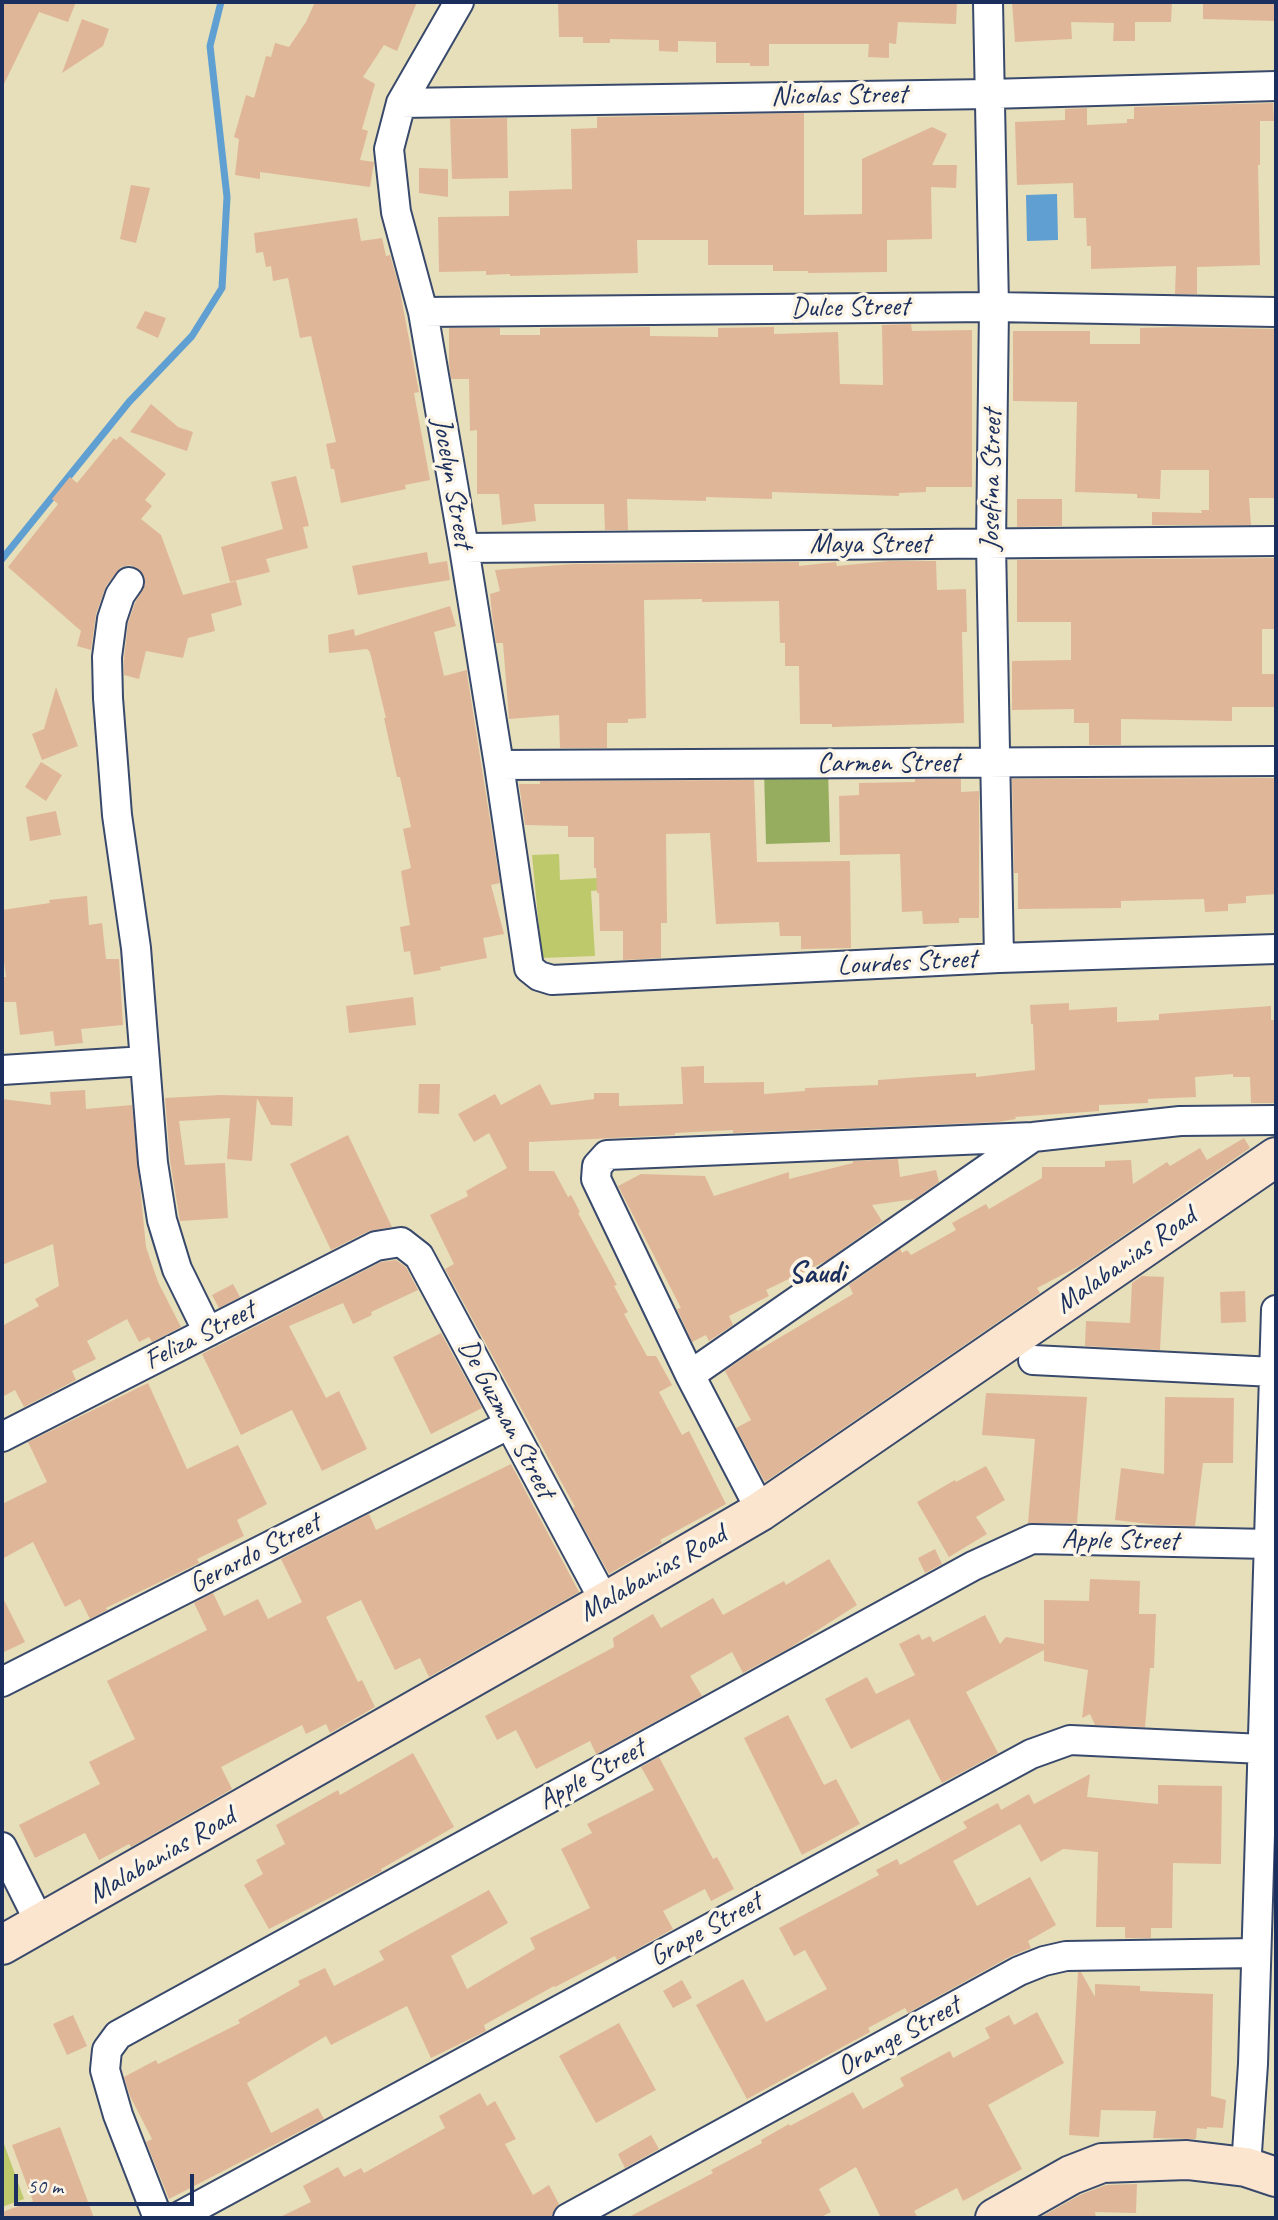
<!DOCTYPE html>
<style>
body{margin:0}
#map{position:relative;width:1278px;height:2220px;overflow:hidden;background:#e6dfba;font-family:Caveat,sans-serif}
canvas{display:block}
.frame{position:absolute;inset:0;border:4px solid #1b2f5e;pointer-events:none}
.scale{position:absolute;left:14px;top:2174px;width:180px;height:32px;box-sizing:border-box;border:4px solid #1b2f5e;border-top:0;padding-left:9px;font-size:21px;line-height:24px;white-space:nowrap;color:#1b2f5e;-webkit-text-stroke:5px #fcf5e5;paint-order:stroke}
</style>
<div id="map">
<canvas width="1278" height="2220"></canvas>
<div class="frame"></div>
<div class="scale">50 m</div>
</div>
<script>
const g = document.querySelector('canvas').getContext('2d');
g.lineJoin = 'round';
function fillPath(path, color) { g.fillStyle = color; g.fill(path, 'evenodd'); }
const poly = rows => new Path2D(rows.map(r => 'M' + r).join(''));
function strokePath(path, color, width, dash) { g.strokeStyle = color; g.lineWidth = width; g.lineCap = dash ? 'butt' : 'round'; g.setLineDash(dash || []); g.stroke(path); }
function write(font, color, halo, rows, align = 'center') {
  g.font = font + ' Caveat,sans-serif'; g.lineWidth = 7; g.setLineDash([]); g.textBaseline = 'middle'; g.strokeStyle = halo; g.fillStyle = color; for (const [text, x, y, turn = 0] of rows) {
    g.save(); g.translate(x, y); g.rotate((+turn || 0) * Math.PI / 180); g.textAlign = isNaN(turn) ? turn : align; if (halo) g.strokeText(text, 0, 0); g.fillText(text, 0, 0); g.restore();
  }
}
const green = poly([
 [559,854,560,880,616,877,616,889,591,891,595,956,542,958,532,855],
 [4,2144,24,2199,2,2207,2,2145]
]);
const forest = poly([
 [828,768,830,842,766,844,764,770]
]);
const water = poly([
 [1057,194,1058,240,1027,241,1026,195]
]);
const stream = poly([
 [2,559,129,402,192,336,222,288,227,197,210,46,221,2]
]);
const building = poly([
 [2,2,76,2,68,22,39,12,2,88],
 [315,2,417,2,397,51,384,45,363,77,375,84,362,129,368,131,360,160,374,162,370,187,260,172,260,179,235,175,239,139,234,137,246,95,254,98,266,56,271,57,275,43,289,47,306,22],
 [558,2,957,2,956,24,898,22,896,44,889,43,889,58,868,57,869,44,769,44,769,66,750,66,750,63,716,63,716,42,678,41,678,52,659,51,659,40,610,39,610,43,583,43,583,37,559,37],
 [1012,2,1172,2,1171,22,1135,22,1135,41,1113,41,1114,23,1071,22,1072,39,1015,42],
 [1203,2,1276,2,1276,21,1203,19],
 [82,19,109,29,103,46,62,73],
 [1273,103,1274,121,1260,121,1260,165,1258,165,1260,265,1197,267,1197,294,1175,294,1176,266,1091,269,1091,246,1087,246,1086,218,1074,218,1073,183,1017,185,1015,122,1065,120,1065,109,1087,108,1087,125,1127,123,1127,119,1134,119,1134,107],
 [804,113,804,215,862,214,862,159,932,127,947,134,932,165,957,165,956,188,931,187,932,239,887,240,887,272,808,273,808,271,773,271,773,265,708,265,708,240,637,240,638,273,510,276,510,274,486,275,486,271,439,272,438,217,509,216,509,191,572,189,571,129,597,128,597,117],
 [507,118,508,178,452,179,450,119],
 [419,168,448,169,448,197,419,193],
 [131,185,150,188,136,243,120,239],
 [357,218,361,241,382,238,386,256,390,255,399,286,419,392,414,393,430,480,405,485,406,489,341,503,334,469,331,469,326,444,336,442,311,336,300,338,288,278,273,281,271,266,266,267,263,252,256,253,254,233],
 [145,311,166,318,158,338,136,328],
 [911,324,912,331,972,330,972,487,926,487,926,492,899,493,899,496,772,492,772,499,706,497,706,501,627,499,628,530,605,530,604,504,534,504,536,521,502,525,499,494,477,494,477,430,470,431,469,379,451,379,449,364,449,328,500,328,500,335,540,335,540,328,650,327,650,336,718,337,718,328,774,327,774,334,838,332,840,384,883,385,882,325],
 [1175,327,1276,329,1276,498,1249,498,1251,525,1152,525,1152,512,1202,513,1201,510,1209,510,1209,470,1161,470,1160,499,1137,498,1137,494,1075,492,1077,402,1013,401,1013,331,1090,331,1090,344,1140,344,1140,328],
 [151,404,178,427,193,432,187,451,130,432],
 [120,436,166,474,145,500,152,506,141,519,161,535,183,595,236,581,242,605,211,614,215,631,188,638,183,658,146,651,139,679,124,675,124,658,128,623,135,603,145,584,144,576,139,569,130,565,121,567,106,586,96,614,91,650,77,646,81,631,8,567,58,504,52,499,70,477,77,483,114,438,116,440],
 [296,476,309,526,303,527,308,548,266,559,270,572,230,582,221,547,283,529,271,482],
 [1017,499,1062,499,1062,526,1017,527],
 [427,552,429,564,447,561,450,580,358,595,352,566],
 [1276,558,1276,629,1262,629,1262,674,1276,674,1276,707,1232,707,1232,721,1121,719,1121,745,1089,745,1089,723,1074,723,1074,709,1012,710,1012,661,1071,660,1071,622,1017,622,1017,560],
 [889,561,936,561,937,590,966,589,967,632,962,632,964,723,832,727,832,724,800,724,799,666,785,666,785,643,780,643,779,601,702,602,702,599,644,600,646,718,628,719,628,723,607,723,607,748,560,748,559,715,509,719,503,643,496,643,492,614,490,594,500,591,495,570,573,564,799,562,799,566,836,562,837,566],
 [450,606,456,626,434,632,444,676,467,670,467,674,500,883,491,885,504,934,483,938,487,958,440,967,441,970,414,975,410,951,404,952,400,927,410,925,401,871,411,868,403,829,411,827,400,777,397,777,384,718,386,718,370,652,367,649,329,653,328,635,354,629,355,636],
 [56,687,78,746,42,760,32,734,44,729],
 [41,762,62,775,46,801,25,787],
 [1276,778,1276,894,1246,896,1246,903,1228,904,1228,911,1205,912,1204,899,1121,901,1121,908,1018,909,1018,873,1014,873,1012,779],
 [915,779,961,779,961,792,979,791,979,918,959,918,959,923,923,924,922,911,902,912,900,854,840,855,839,796,859,795,859,783,915,782],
 [754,780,757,862,850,861,851,948,801,949,801,936,780,936,779,922,716,924,710,833,666,834,667,923,661,923,661,958,623,960,623,931,600,931,599,893,597,893,596,868,594,868,594,837,568,837,568,826,525,825,519,784,540,784,540,781],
 [56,811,61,835,30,841,26,817],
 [87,896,89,925,102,923,106,959,119,959,123,1025,81,1029,83,1043,55,1046,53,1031,20,1035,16,1002,2,1002,2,977,6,977,2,946,2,910,50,903,49,900],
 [413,997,416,1025,349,1033,346,1006],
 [1069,1003,1069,1010,1117,1007,1117,1022,1159,1020,1159,1014,1271,1006,1271,1020,1276,1020,1276,1103,1251,1103,1250,1077,1233,1077,1233,1074,1195,1077,1196,1097,1148,1099,1148,1103,1099,1105,1099,1111,1015,1117,1016,1119,998,1122,733,1133,733,1130,675,1133,675,1135,529,1142,529,1171,554,1171,568,1197,571,1195,580,1212,578,1213,617,1285,614,1286,628,1312,624,1314,647,1356,656,1356,672,1385,659,1392,682,1435,689,1431,726,1504,660,1540,662,1543,609,1574,573,1508,575,1507,445,1269,454,1264,430,1215,468,1196,466,1191,507,1168,489,1133,474,1142,458,1114,495,1094,501,1105,540,1084,551,1105,594,1099,594,1093,619,1093,619,1106,683,1104,681,1067,704,1066,704,1083,764,1082,764,1094,805,1091,805,1088,878,1085,878,1080,976,1073,976,1077,1035,1070,1033,1024,1031,1024,1030,1005],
 [419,1084,440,1084,439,1114,418,1113],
 [85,1090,86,1109,132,1105,146,1247,158,1282,181,1327,152,1342,149,1337,139,1342,127,1319,87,1341,96,1359,72,1371,76,1380,24,1407,15,1390,2,1397,2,1326,39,1306,35,1299,59,1286,53,1244,2,1265,2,1099,51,1105,50,1092],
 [220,1095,293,1097,292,1126,271,1125,257,1098,252,1161,227,1159,230,1118,179,1121,185,1165,225,1163,228,1218,180,1221,170,1161,165,1098],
 [348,1135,392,1227,369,1231,331,1250,290,1164],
 [1244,1138,1250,1148,1079,1266,1037,1288,1040,1293,765,1482,736,1428,751,1420,725,1371,756,1349,757,1351,853,1294,849,1285,900,1249,902,1253,907,1250,911,1255,956,1230,952,1223,986,1204,989,1209,1042,1178,1042,1167,1105,1167,1105,1161,1131,1160,1133,1184,1167,1162,1170,1166,1200,1148,1207,1160],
 [898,1159,900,1177,936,1170,939,1182,915,1199,872,1205,882,1221,826,1261,766,1290,769,1296,729,1316,733,1325,709,1341,706,1335,692,1342,677,1309,681,1308,618,1186,641,1174,705,1176,714,1196,789,1172,789,1179,853,1163,853,1161],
 [396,1260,406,1267,418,1290,371,1312,372,1315,353,1324,343,1303,289,1326,326,1398,339,1391,367,1449,322,1471,292,1410,241,1435,202,1354,381,1262],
 [1142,1276,1164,1277,1160,1350,1085,1346,1086,1321,1130,1323,1132,1283],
 [233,1284,240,1297,219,1308,212,1295],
 [1245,1291,1246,1322,1221,1323,1220,1292],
 [441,1333,482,1408,431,1434,393,1357],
 [148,1383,187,1469,238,1445,267,1504,237,1520,244,1536,197,1559,199,1563,106,1608,107,1610,90,1619,80,1599,65,1607,33,1542,2,1559,2,1504,47,1482,28,1442],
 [986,1393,1087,1397,1077,1523,1028,1523,1035,1439,982,1435],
 [1165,1397,1234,1398,1233,1463,1203,1463,1195,1526,1158,1525,1115,1520,1121,1468,1164,1474],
 [511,1464,579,1592,429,1677,420,1658,395,1670,361,1600,326,1617,358,1682,362,1680,375,1707,330,1733,326,1724,306,1734,302,1725,221,1767,232,1789,131,1847,129,1844,99,1860,85,1833,35,1858,19,1825,100,1784,89,1762,135,1739,107,1681,207,1630,194,1603,213,1593,224,1616,258,1599,268,1619,302,1602,281,1559,369,1514,376,1530],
 [986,1466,1005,1500,976,1517,987,1534,949,1557,917,1502,955,1480,956,1482],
 [935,1549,942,1564,925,1573,918,1558],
 [829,1559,857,1605,788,1649,743,1673,732,1652,690,1676,702,1696,596,1754,590,1741,536,1769,516,1730,497,1740,485,1716,614,1647,613,1638,653,1614,661,1628,713,1598,723,1615,784,1581,786,1585],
 [1090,1579,1140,1581,1139,1614,1156,1614,1154,1668,1150,1668,1145,1727,1095,1725,1090,1714,1082,1718,1088,1670,1044,1661,1044,1650,966,1692,998,1753,942,1783,909,1719,851,1749,825,1699,867,1677,876,1694,915,1675,899,1644,919,1634,922,1640,930,1636,933,1642,985,1615,1000,1644,1006,1637,1044,1644,1044,1600,1089,1601],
 [2,1596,25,1642,2,1653],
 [788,1715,824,1785,836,1779,860,1824,802,1855,744,1738],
 [413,1753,454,1827,381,1869,382,1871,269,1929,244,1885,263,1874,256,1860,285,1844,276,1825,338,1790,340,1795],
 [659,1757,713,1859,717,1857,734,1889,711,1901,705,1889,663,1911,673,1929,617,1960,615,1956,555,1987,554,1986,484,2025,486,2031,431,2058,407,2006,331,2045,326,2036,247,2083,271,2133,318,2108,324,2119,169,2199,146,2142,152,2139,130,2096,124,2077,156,2060,158,2064,240,2023,238,2020,300,1985,298,1981,325,1968,334,1986,384,1960,379,1951,489,1890,508,1923,451,1956,467,1989,535,1949,530,1938,590,1908,561,1849,592,1833,587,1824,654,1790,641,1767],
 [1090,1774,1087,1797,1158,1804,1158,1785,1222,1786,1221,1864,1173,1863,1172,1928,1151,1928,1151,1938,1125,1938,1125,1927,1096,1927,1098,1852,1063,1849,1041,1862,1020,1824,953,1861,977,1906,1030,1877,1056,1925,1028,1941,1031,1948,1011,1956,908,2013,905,2008,868,2028,870,2032,747,2099,696,2005,743,1979,766,2022,827,1989,805,1950,794,1956,779,1928,879,1875,876,1870,897,1859,900,1865,967,1828,963,1822,998,1803,1001,1810,1029,1794,1034,1804],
 [1078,1972,1081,1972,1095,1997,1095,1984,1140,1986,1140,1991,1213,1994,1211,2096,1226,2100,1223,2128,1207,2127,1207,2129,1197,2128,1196,2139,1153,2138,1156,2111,1101,2110,1099,2137,1069,2135],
 [682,1980,692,1998,673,2008,663,1991],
 [1037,2012,1064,2063,988,2105,1022,2169,963,2201,957,2188,914,2211,918,2218,881,2218,856,2167,819,2189,831,2212,819,2218,627,2218,713,2173,711,2170,762,2143,761,2140,789,2124,790,2126,853,2092,863,2109,904,2086,900,2078,950,2051,953,2058,990,2038,985,2028,1009,2015,1014,2025],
 [73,2015,87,2046,67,2055,53,2024],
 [619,2023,656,2090,596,2123,559,2056],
 [480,2093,487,2106,495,2101,516,2139,505,2144,533,2195,549,2185,559,2204,554,2210,551,2218,278,2218,311,2202,303,2186,338,2167,344,2177,361,2168,364,2173,445,2128,439,2116],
 [60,2127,94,2218,2,2218,2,2212,33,2201,12,2145],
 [651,2135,659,2149,625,2168,618,2154],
 [1137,2184,1136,2213,1095,2212,1096,2218,1039,2218,1080,2195,1106,2185]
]);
const street = poly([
 [459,2,401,103,389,149,396,212,423,312,464,548,499,765,529,968,539,976,552,980,999,958,1276,949],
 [988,2,994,307,991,544,999,958],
 [401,103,989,94,1276,86],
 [423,312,994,307,1276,312],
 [464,548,1276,541],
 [129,582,120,595,112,619,107,657,108,698,117,815,136,948,153,1163,162,1220,177,1269,208,1332],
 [499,765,1276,761],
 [2,1070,145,1061],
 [1033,1360,1274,1372],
 [690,1375,1033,1137],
 [2,1437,376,1246,401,1242,419,1256,605,1602],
 [761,1511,690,1375,596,1179,597,1166,607,1155,1033,1137,1180,1121,1276,1120],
 [2,1682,508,1425],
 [2,1847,41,1925],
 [1246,2167,1253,2064,1276,1310],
 [158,2218,118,2115,105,2070,107,2050,118,2035,973,1566,1032,1539,1269,1544],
 [176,2218,1031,1754,1070,1740,1263,1749],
 [568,2218,1019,1971,1044,1961,1066,1956,1256,1953]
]);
const secondary = poly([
 [2,1945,605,1602,761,1511,1276,1157],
 [995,2218,1071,2175,1102,2163,1187,2160,1246,2167,1276,2177]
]);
const streetNames = [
 ["Nicolas Street",839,96,-1],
 ["Dulce Street",850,308,-1],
 ["Josefina Street",992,480,-89],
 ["Jocelyn Street",452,483,80],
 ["Maya Street",870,545],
 ["Carmen Street",888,764],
 ["Lourdes Street",907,963,-3],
 ["Malabanias Road",1126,1261,-35],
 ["Feliza Street",200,1336,-27],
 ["De Guzman Street",506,1419,62],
 ["Apple Street",1120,1541,1],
 ["Gerardo Street",255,1554,-27],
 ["Malabanias Road",653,1574,-30],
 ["Apple Street",592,1775,-29],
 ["Malabanias Road",162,1856,-30],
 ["Grape Street",706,1930,-29],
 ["Orange Street",899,2037,-29]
];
const neighbourhoodNames = [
 ["Saudi",817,1274]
];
fillPath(green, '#bdc96b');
fillPath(forest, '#96ad5f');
fillPath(water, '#609fd2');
strokePath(stream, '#609fd2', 7);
fillPath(building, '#e0b698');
strokePath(street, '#39496c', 32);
strokePath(secondary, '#39496c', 42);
strokePath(street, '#fff', 28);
strokePath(secondary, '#fce5cf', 38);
write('28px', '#1b2f5e', '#fcf5e5', streetNames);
write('bold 30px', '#1b2f5e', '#fcf5e5', neighbourhoodNames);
</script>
